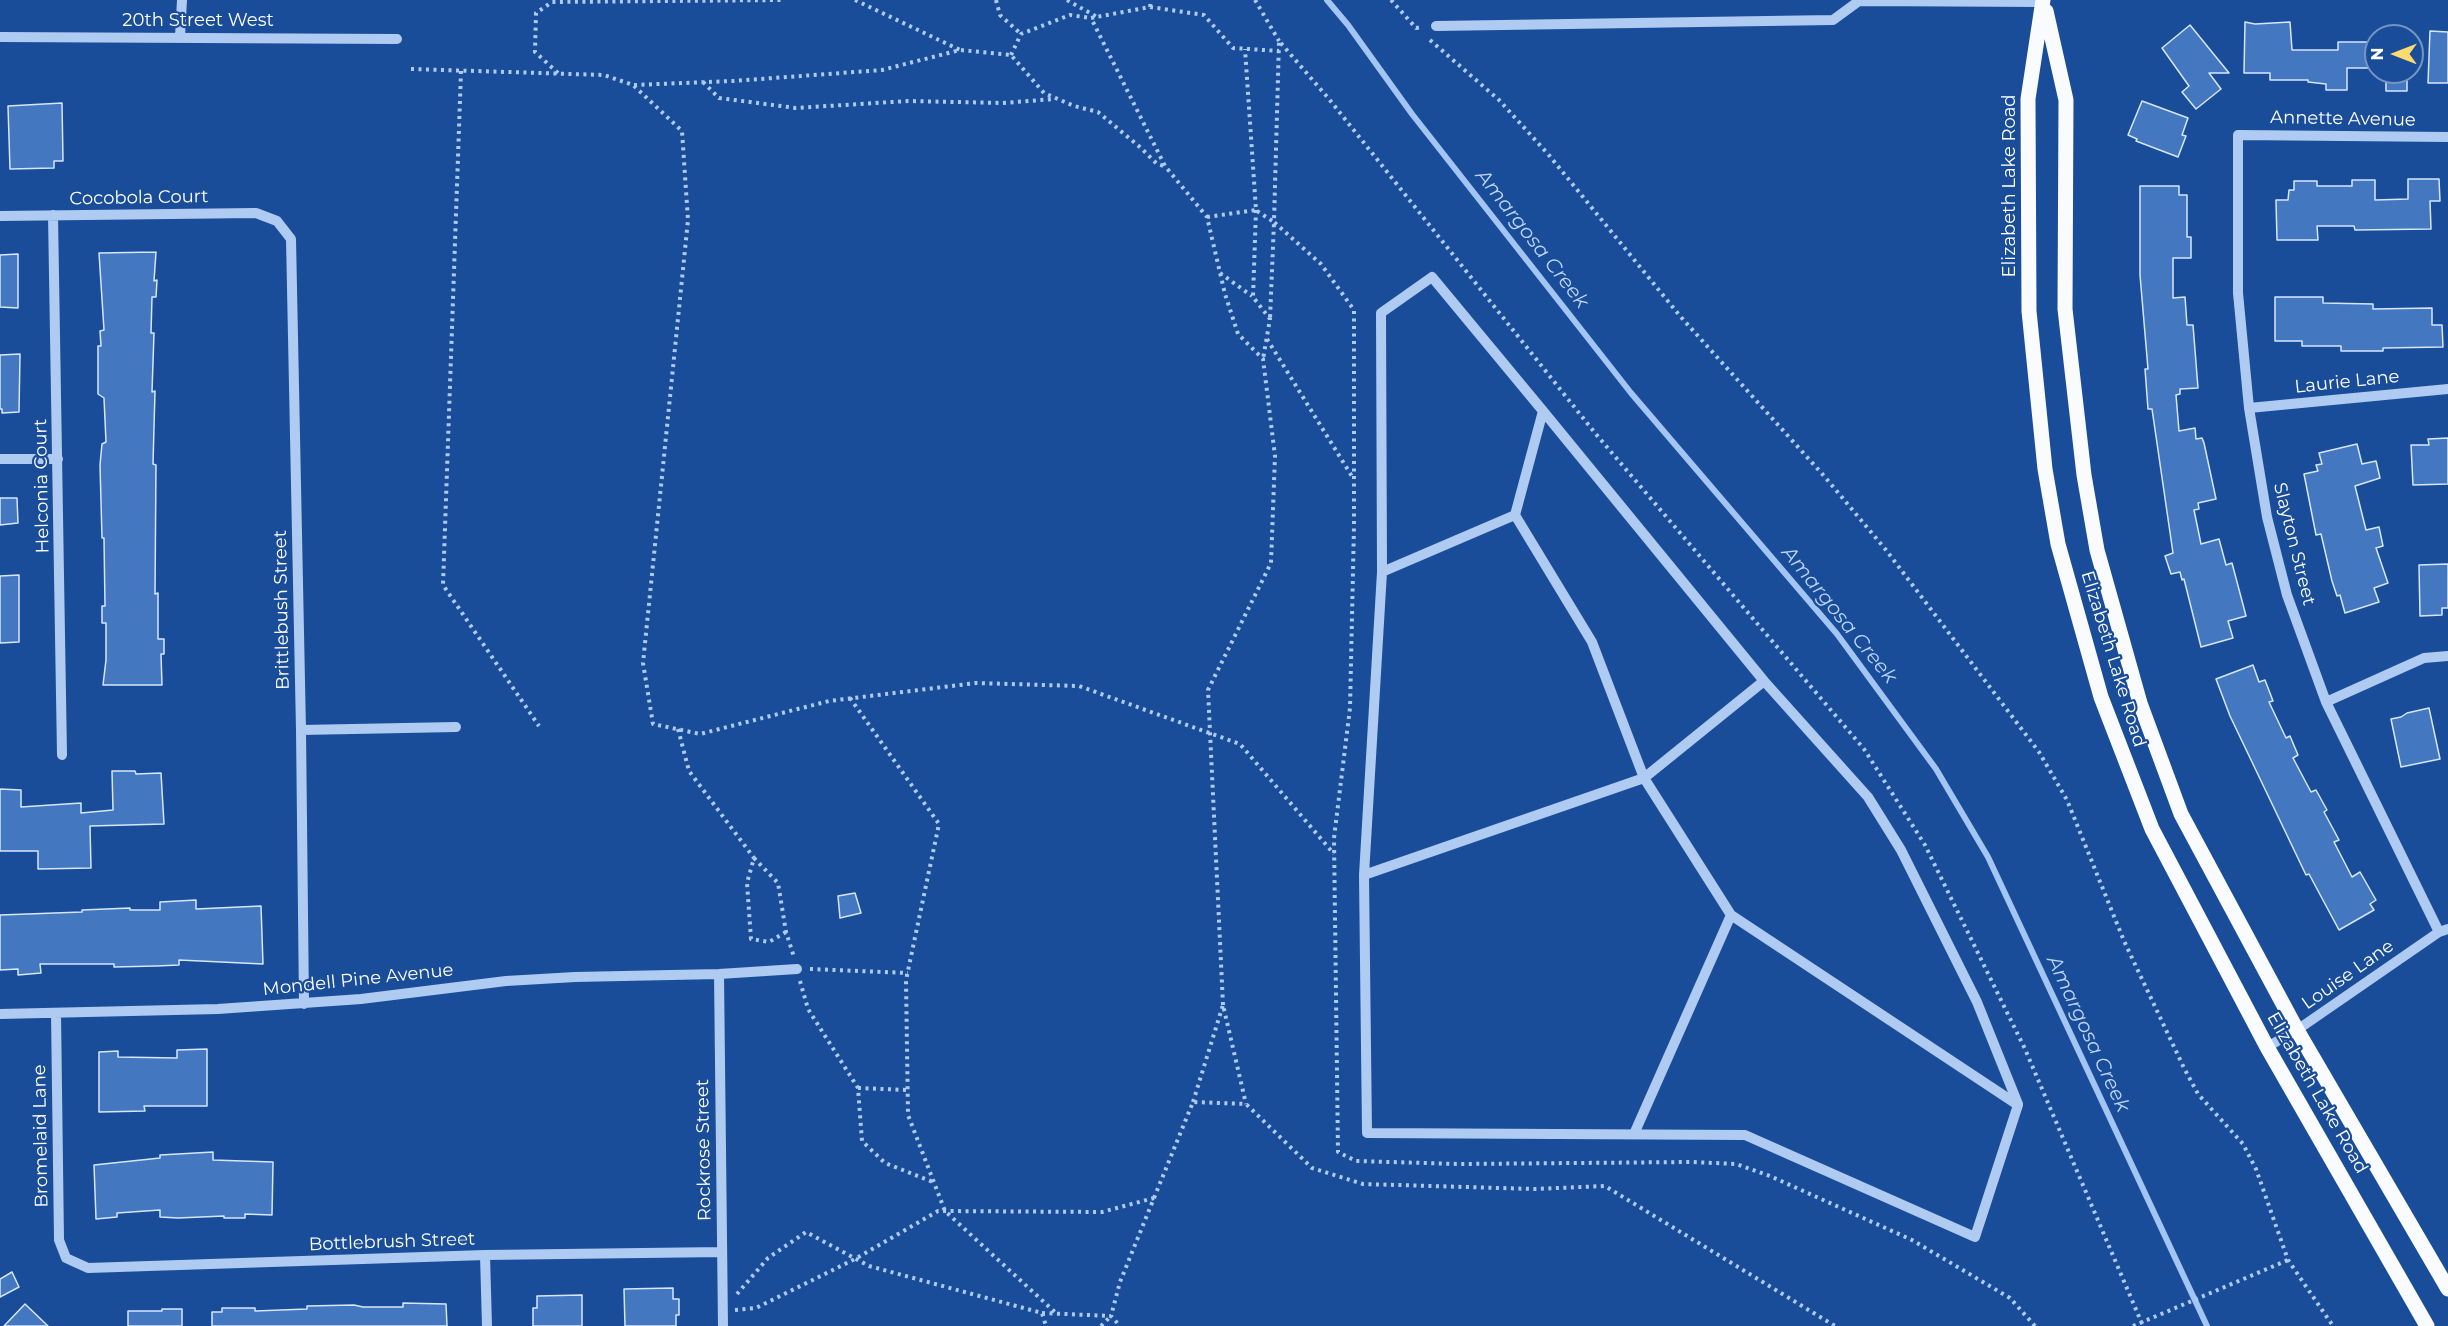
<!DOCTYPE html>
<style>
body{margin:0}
#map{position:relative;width:2448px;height:1326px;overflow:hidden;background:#1a4d99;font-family:Montserrat,sans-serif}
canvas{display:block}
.north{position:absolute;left:2364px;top:24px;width:60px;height:60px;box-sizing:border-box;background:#1a4d99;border:2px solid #7694c2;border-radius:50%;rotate:270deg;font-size:16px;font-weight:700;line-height:24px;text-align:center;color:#fff}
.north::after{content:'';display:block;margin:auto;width:21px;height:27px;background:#ffda6f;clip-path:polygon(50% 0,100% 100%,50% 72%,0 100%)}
</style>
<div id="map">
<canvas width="2448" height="1326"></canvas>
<div class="north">N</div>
</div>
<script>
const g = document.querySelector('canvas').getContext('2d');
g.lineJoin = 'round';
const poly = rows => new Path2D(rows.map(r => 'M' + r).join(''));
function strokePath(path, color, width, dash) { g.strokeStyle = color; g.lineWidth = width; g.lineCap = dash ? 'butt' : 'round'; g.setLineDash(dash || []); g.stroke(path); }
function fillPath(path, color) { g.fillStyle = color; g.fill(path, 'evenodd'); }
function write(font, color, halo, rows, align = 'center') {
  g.font = font + ' Montserrat,sans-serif'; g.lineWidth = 4.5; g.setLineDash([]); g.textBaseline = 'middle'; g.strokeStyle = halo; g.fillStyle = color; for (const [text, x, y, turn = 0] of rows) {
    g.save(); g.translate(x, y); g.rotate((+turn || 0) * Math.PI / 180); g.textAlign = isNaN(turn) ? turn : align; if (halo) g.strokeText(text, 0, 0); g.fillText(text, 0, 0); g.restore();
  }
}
const stream = poly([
 [1327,0,1348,25,1412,114,1631,393,1837,634,1936,769,1988,857,2207,1326]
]);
const building = poly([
 [2245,22,2255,24,2290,22,2292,50,2338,50,2338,42,2376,42,2376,68,2347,68,2347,90,2326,90,2326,84,2308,82,2308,80,2270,80,2270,73,2244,73,2245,22],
 [2190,25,2229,73,2209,73,2221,89,2196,109,2182,92,2189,86,2162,48,2190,25],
 [2430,31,2448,32,2448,83,2428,83,2430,31],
 [2386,72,2407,72,2407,91,2386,91,2386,72],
 [2142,101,2188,118,2182,135,2186,136,2178,157,2136,141,2137,139,2128,135,2142,101],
 [62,103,63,161,54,161,54,168,10,169,8,106,62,103],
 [2408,179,2439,179,2440,201,2430,201,2431,229,2355,230,2354,226,2317,226,2318,240,2277,240,2276,200,2288,200,2289,190,2294,190,2294,181,2317,181,2317,186,2352,186,2352,180,2375,180,2375,200,2408,199,2408,179],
 [2140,186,2179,186,2179,195,2187,195,2187,237,2191,237,2191,258,2173,258,2173,298,2185,297,2187,325,2193,325,2198,388,2180,389,2180,394,2176,395,2179,431,2195,428,2196,439,2202,438,2204,443,2216,499,2198,503,2199,509,2194,510,2201,544,2219,539,2226,565,2232,563,2246,616,2228,621,2233,638,2201,647,2184,579,2182,580,2180,572,2171,574,2165,556,2173,553,2152,409,2148,409,2145,369,2148,369,2140,275,2140,186],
 [156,252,154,281,157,280,156,297,152,297,151,333,154,333,152,392,155,391,153,464,156,465,155,594,158,593,158,639,164,639,164,654,161,654,162,685,103,685,106,660,106,623,102,623,102,606,105,606,104,538,102,538,100,465,102,444,106,442,104,398,98,394,98,346,101,346,100,331,104,330,99,253,156,252],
 [18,254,18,308,0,307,0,255,18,254],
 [2275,297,2323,297,2323,303,2373,304,2373,309,2432,308,2432,325,2442,325,2443,347,2383,348,2383,351,2341,351,2341,346,2302,346,2302,341,2275,341,2275,297],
 [20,354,19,412,2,413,2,409,0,409,0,355,20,354],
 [2448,438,2448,484,2413,485,2411,445,2429,445,2428,439,2448,438],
 [2357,444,2362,464,2376,461,2380,478,2355,486,2366,530,2379,527,2383,546,2376,548,2388,583,2374,588,2379,602,2345,613,2340,595,2337,596,2332,581,2321,534,2316,535,2304,474,2318,471,2316,465,2322,464,2319,453,2357,444],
 [0,498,17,498,18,523,0,525,0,498],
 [2448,564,2448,608,2442,608,2442,615,2420,616,2419,565,2448,564],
 [19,575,19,642,0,643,0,576,19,575],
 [2253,665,2259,682,2265,680,2273,701,2269,702,2286,738,2290,736,2298,755,2293,758,2311,792,2316,790,2327,810,2324,812,2339,840,2334,842,2352,877,2360,872,2376,900,2370,904,2374,910,2339,930,2309,874,2306,875,2230,716,2216,679,2253,665],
 [2429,708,2440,759,2401,767,2391,719,2401,717,2407,713,2429,708],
 [112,771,135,771,136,774,161,773,164,824,90,826,91,868,38,869,38,851,0,851,0,789,21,790,21,807,81,803,81,813,113,810,112,771],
 [855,893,861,913,840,918,838,896,855,893],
 [196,900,196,909,261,906,263,964,179,960,179,965,156,966,114,967,114,964,40,964,41,973,18,975,18,969,0,970,0,915,82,912,82,910,130,908,130,910,160,910,160,902,196,900],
 [207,1049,207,1106,144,1106,145,1111,99,1112,99,1052,118,1051,118,1057,177,1058,177,1050,207,1049],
 [213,1152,213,1160,273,1162,272,1215,245,1214,245,1218,224,1218,224,1216,178,1218,160,1217,160,1210,117,1213,117,1217,96,1219,94,1165,160,1158,160,1155,213,1152],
 [12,1272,19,1287,0,1297,0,1279,12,1272],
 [673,1288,673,1299,679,1299,679,1315,676,1315,676,1326,625,1326,624,1289,673,1288],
 [582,1295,582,1326,533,1326,533,1308,537,1308,537,1296,582,1295],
 [403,1303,446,1304,447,1326,212,1326,212,1312,222,1312,222,1308,255,1308,255,1311,307,1309,307,1306,354,1305,363,1307,403,1307,403,1303],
 [25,1304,48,1326,4,1326,25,1304],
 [162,1309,182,1309,182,1326,128,1326,128,1311,162,1311,162,1309]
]);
const path = poly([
 [855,0,960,50],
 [996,0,1000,15,1021,34],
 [1067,0,1097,17],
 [1255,0,1279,41],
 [1391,0,1416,28,1423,27],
 [1150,7,1151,0],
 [1430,40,1499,100,1548,154,1680,316,1825,477,1886,550,2039,752,2067,800,2124,941,2184,1068,2198,1094,2243,1144,2256,1169,2288,1260,2333,1326],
 [1011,55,1021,34,1070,15,1091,18],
 [411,69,604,75,633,85,682,131,688,220,643,663,653,724,700,734,829,701,976,683,1079,686,1240,744,1334,854],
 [461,71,443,585,539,726],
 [558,73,535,52,536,13,552,2,782,0],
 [703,82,719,98,796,108,908,101,1003,103,1054,99],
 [634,85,733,81,882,70,960,50,1011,55,1044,93,1074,106,1098,112,1141,148,1157,164,1164,166],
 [1256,210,1253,297,1270,319,1263,359],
 [1257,211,1274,222,1270,319],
 [1207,217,1256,210,1245,49],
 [1220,273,1252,296],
 [1267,339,1353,478],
 [850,698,939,824,906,980,908,1115,945,1211,1057,1314],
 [678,729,689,771,754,858],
 [786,932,769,942,751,939,747,883,754,858,778,883,786,932,794,957],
 [810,969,908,973],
 [800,981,808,1009,858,1088,862,1141,885,1163,933,1182],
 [1223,1005,1208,690,1271,563,1275,456,1263,359,1238,334,1225,294,1207,217,1165,166,1091,18,1150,7,1204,15,1233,48,1279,51],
 [858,1088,907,1090],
 [1193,1102,1223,1005,1246,1104],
 [1154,1198,1193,1102,1246,1104,1312,1168,1363,1184,1534,1189,1605,1186,1835,1326],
 [737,1294,768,1258,806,1232,869,1266,1042,1313,1046,1326],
 [735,1310,756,1308,855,1259,938,1211,1102,1212,1154,1198,1120,1282,1111,1316,1120,1326],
 [1042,1313,1111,1316],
 [1101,1326,1111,1316],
 [2035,1326,2010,1298,1912,1240,1770,1176,1736,1164,1692,1162,1459,1164,1356,1161,1338,1152,1334,838,1350,708,1354,526,1354,310,1321,264,1274,222,1279,41,1329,99,1595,433,1864,749,1925,845,2025,1049,2143,1326],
 [2133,1326,2288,1260]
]);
const minor = poly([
 [1859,1,2043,2],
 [1436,26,1833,20,1859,1],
 [0,37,397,39],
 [180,37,182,0],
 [53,215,62,755],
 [0,216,256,213,277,221,291,239,301,730,304,1004],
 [2249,408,2448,389],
 [0,459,58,459],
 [1382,572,1364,875,1367,1133,1745,1135,1975,1237,2018,1105,1731,915,1644,778,1592,642,1515,515],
 [1764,681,1868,797,1901,850,1977,1002,2018,1104],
 [2326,702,2424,658,2448,656],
 [301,730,456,727],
 [1364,875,1644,778,1764,681,1543,411,1432,277,1381,313,1382,572,1515,515,1543,411],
 [2439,932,2326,702,2287,595,2267,517,2249,408,2238,293,2238,135,2448,137],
 [719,974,723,1326],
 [56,1013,59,1240,66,1258,88,1268,485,1255,722,1252],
 [0,1014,218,1009,361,999,506,981,575,977,719,974,797,969],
 [2267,1047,2297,1030,2439,932,2448,929],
 [1634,1134,1731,915],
 [485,1255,487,1326]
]);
const major = poly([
 [2043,0,2028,99,2029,311,2045,469,2058,544,2101,697,2152,829,2267,1047,2427,1326],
 [2046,11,2066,100,2065,309,2084,475,2097,550,2140,703,2181,814,2297,1030,2448,1289]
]);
const streetNames = [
 ["20th Street West",198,21],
 ["Annette Avenue",2343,119,1],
 ["Elizabeth Lake Road",2010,186,-90],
 ["Cocobola Court",139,198,-1],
 ["Laurie Lane",2347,382,-6],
 ["Helconia Court",42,486,-91],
 ["Slayton Street",2294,544,76],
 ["Brittlebush Street",282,610,-91],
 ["Elizabeth Lake Road",2113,659,73],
 ["Louise Lane",2348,975,-35],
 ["Mondell Pine Avenue",358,980,-6],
 ["Elizabeth Lake Road",2317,1093,60],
 ["Bromelaid Lane",41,1136,-91],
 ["Rockrose Street",704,1150,-91],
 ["Bottlebrush Street",392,1242,-2]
];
const waterNames = [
 ["Amargosa Creek",1532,239,52],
 ["Amargosa Creek",1839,615,51],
 ["Amargosa Creek",2088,1034,65]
];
strokePath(stream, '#a2c5f3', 6);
fillPath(building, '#4377c0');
strokePath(building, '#d6e6fb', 1.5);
strokePath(path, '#afcbf1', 4, [3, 4.5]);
strokePath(minor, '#afcbf1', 10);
strokePath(major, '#f9fbff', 15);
write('18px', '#fff', '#1a4d99', streetNames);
write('italic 20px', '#bcd5f7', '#1a4d99', waterNames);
</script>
